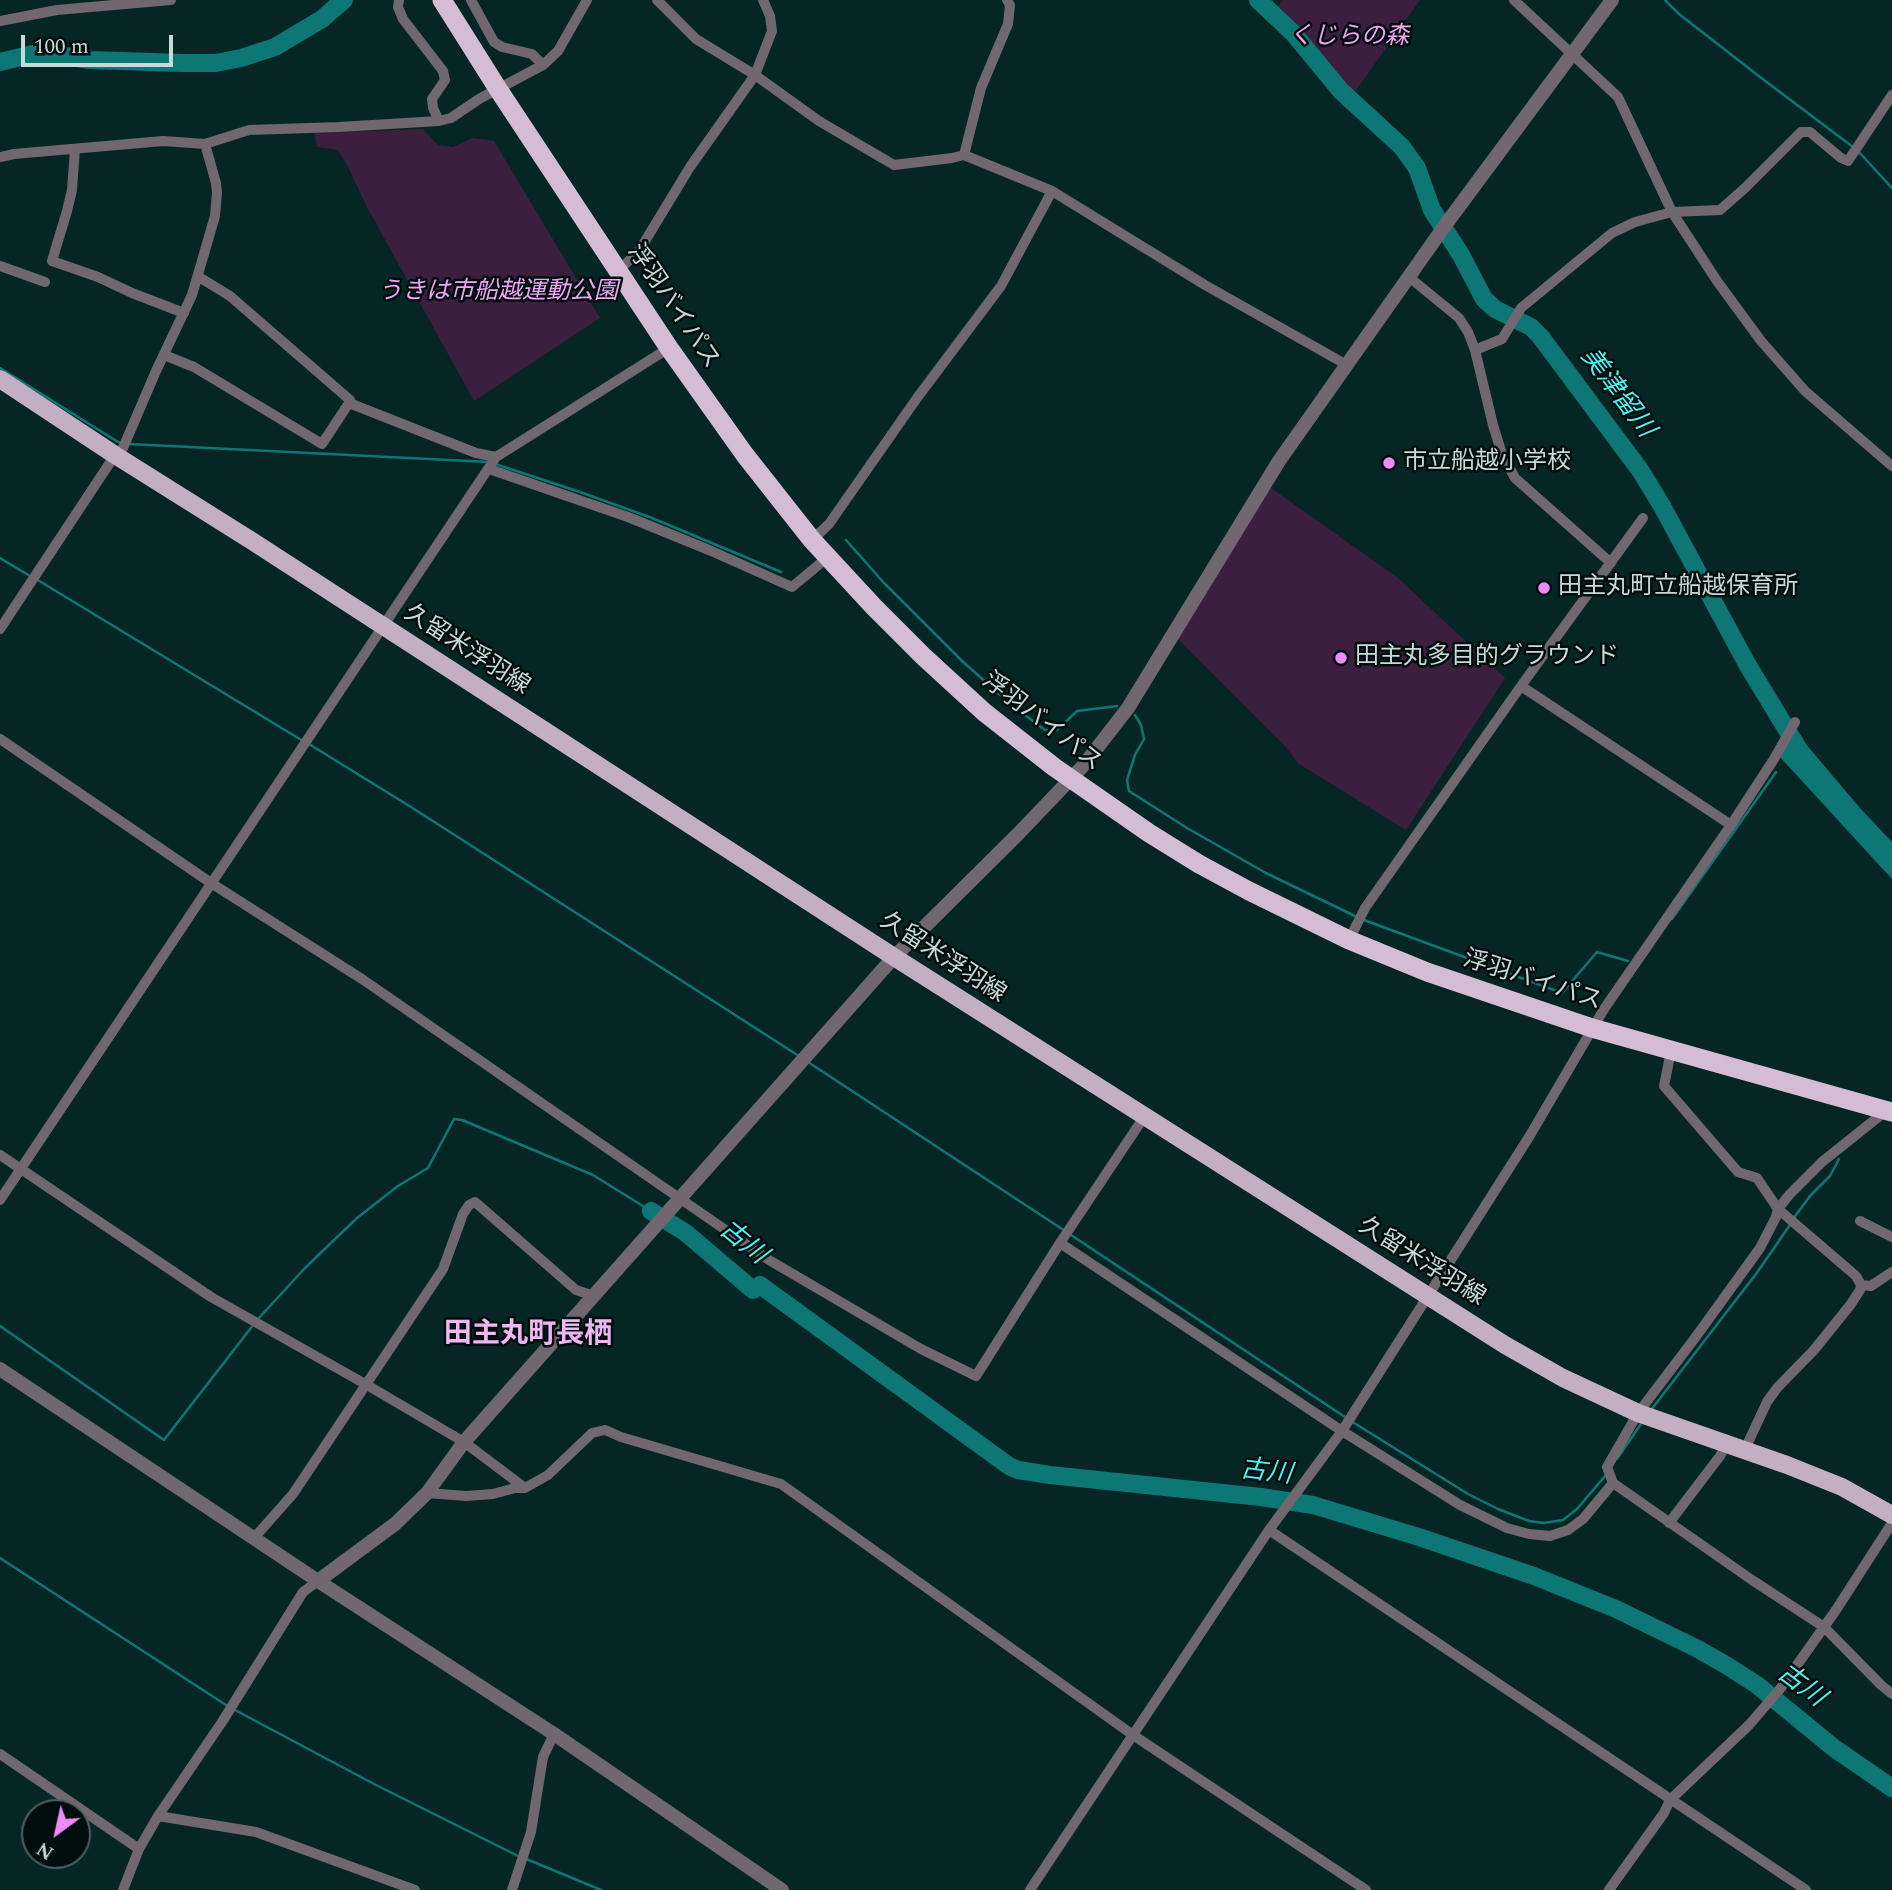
<!DOCTYPE html>
<meta charset="utf-8">
<style>
body{margin:0}
#map{position:relative;width:1892px;height:1890px;overflow:hidden;background:#062625;font-family:Spectral,serif}
canvas{display:block}
.north{position:absolute;left:21px;top:1799px;width:70px;height:70px;box-sizing:border-box;background:#010d0d;border:2px solid #4f5f5f;border-radius:50%;rotate:213deg;font-size:19px;font-weight:700;line-height:28px;text-align:center;color:#c5dad9}
.north::after{content:'';display:block;margin:auto;width:24px;height:32px;background:#ef8bf6;clip-path:polygon(50% 0,100% 100%,50% 72%,0 100%)}
.scale{position:absolute;left:21px;top:35px;width:152px;height:32px;box-sizing:border-box;border:4px solid #c5dad9;border-top:0;padding-left:9px;font-size:21px;line-height:24px;white-space:nowrap;color:#c5dad9;-webkit-text-stroke:5px #010d0d;paint-order:stroke}
</style>
<div id="map">
<canvas width="1892" height="1890"></canvas>
<div class="north">N</div>
<div class="scale">100 m</div>
</div>
<script>
const g = document.querySelector('canvas').getContext('2d');
g.lineJoin = 'round';
function fillPath(path, color) { g.fillStyle = color; g.fill(path, 'evenodd'); }
const poly = rows => new Path2D(rows.map(r => 'M' + r).join(''));
function strokePath(path, color, width, dash) { g.strokeStyle = color; g.lineWidth = width; g.lineCap = dash ? 'butt' : 'round'; g.setLineDash(dash || []); g.stroke(path); }
function write(font, color, halo, rows, align = 'center') {
  g.font = font + ' Spectral,"Noto Sans JP",serif'; g.lineWidth = 5; g.setLineDash([]); g.textBaseline = 'middle'; g.strokeStyle = halo; g.fillStyle = color; for (const [text, x, y, turn = 0] of rows) {
    g.save(); g.translate(x, y); g.rotate((+turn || 0) * Math.PI / 180); g.textAlign = isNaN(turn) ? turn : align; if (halo) g.strokeText(text, 0, 0); g.fillText(text, 0, 0); g.restore();
  }
}
const green = poly([
 [1283,0,1420,0,1352,96,1275,9],
 [423,129,438,145,453,147,472,138,494,141,600,318,474,401,367,207,347,165,338,150,317,147,314,133],
 [1271,488,1398,578,1505,678,1406,830,1299,764,1284,745,1177,638]
]);
const water = poly([
 [1794,730,1859,807,1892,842,1892,879,1780,757]
]);
const stream = poly([
 [1665,0,1679,14,1760,77,1853,147],
 [1858,151,1892,188],
 [0,368,118,442,122,443],
 [129,444,489,462],
 [495,464,580,492,652,518,781,572],
 [846,540,884,583,962,661,1013,706,1045,730,1057,730,1077,711,1117,706],
 [0,558,30,576],
 [36,579,303,741],
 [1135,715,1141,725,1144,739,1135,755,1127,780,1129,791,1187,828,1266,873,1355,916],
 [309,744,411,807,799,1056],
 [1672,919,1776,772],
 [1364,920,1562,993,1597,952,1628,961],
 [808,1062,1065,1231],
 [1793,1219,1810,1196,1830,1176,1839,1159],
 [1071,1235,1345,1417],
 [258,1319,305,1268,357,1218,398,1186,428,1168,454,1119,462,1120,593,1175,651,1211],
 [0,1326,164,1440,254,1324],
 [1651,1410,1756,1274,1790,1225],
 [1351,1421,1468,1494,1498,1509,1529,1521,1544,1523,1563,1520,1577,1509,1605,1476],
 [1617,1459,1643,1421],
 [0,1558,229,1707],
 [235,1710,374,1784,518,1856],
 [524,1858,601,1890]
]);
const river = poly([
 [1258,0,1294,34,1341,91,1402,147,1417,168,1432,210,1461,255,1484,299,1495,309,1531,327,1540,336,1640,470,1662,506,1747,664,1798,748],
 [0,62,33,54,53,54,90,60,182,63,216,63,241,58,275,47,322,19,344,0],
 [651,1211,686,1233,753,1290,760,1285,1009,1466,1018,1470,1050,1475,1261,1497,1313,1505,1419,1537,1534,1576,1616,1609,1696,1648,1726,1665,1757,1685,1834,1748,1892,1788]
]);
const minor = poly([
 [399,0,398,7,403,19,443,71,445,80,432,99,433,108,439,121],
 [471,0,494,42,502,47,532,54,543,65],
 [657,0,696,39,755,75,819,121,894,165,952,158,964,155,1052,191,1205,285,1347,365],
 [1514,0,1618,97,1672,212,1717,281,1761,341,1805,391,1892,466],
 [0,21,57,10,171,0],
 [75,149,72,190,67,211,52,261,98,277,132,293,184,313],
 [964,155,981,88,1008,24,1010,5,1007,0],
 [0,157,14,154,163,141,205,144,249,130,339,127,439,121,451,118,479,99,543,65,558,51,587,0],
 [0,266,45,282],
 [618,271,639,251,690,167,755,75,772,31,770,16,763,0],
 [199,277,230,296,350,400,349,403,476,453,496,457],
 [1409,277,1459,318,1468,332,1475,350,1493,425,1502,454,1515,478,1611,563],
 [1475,350,1502,339,1521,308,1612,233,1635,222,1672,212,1720,210,1745,188,1801,132,1810,132,1841,158,1848,161,1892,95],
 [164,355,194,367,322,444,349,403],
 [489,469,628,517,709,550,792,587,828,557],
 [812,540,829,524,917,398,1001,286,1052,191],
 [0,629,115,455,123,448,156,371,192,295,215,216,217,193,216,183,205,144],
 [1521,686,1731,825],
 [0,739,211,883,362,979,769,1260,921,1349,976,1376,1060,1243,1144,1117],
 [1349,940,1365,908,1521,686,1643,518],
 [1671,1051,1664,1086,1738,1172,1757,1178,1778,1209,1856,1276,1861,1285,1860,1290,1851,1304,1814,1350,1777,1388,1767,1402,1745,1449],
 [1887,1110,1822,1162,1789,1195,1778,1209,1776,1217,1760,1248,1695,1338,1638,1413,1607,1467,1613,1483,1752,1580,1824,1627,1881,1685,1892,1694],
 [0,1155,211,1297,367,1385,464,1442,525,1488],
 [0,1200,496,457,669,348],
 [1860,1221,1892,1237],
 [1060,1243,1342,1431,1460,1505,1507,1528,1529,1534,1550,1536,1568,1530,1583,1519,1613,1483],
 [1861,1285,1871,1286,1892,1272],
 [427,1493,466,1496,493,1494,515,1488,525,1488,548,1475,592,1433,605,1430,621,1437,781,1484,1133,1735,1366,1890],
 [1669,1523,1720,1456,1726,1444],
 [1269,1530,1806,1890],
 [254,1538,293,1494,443,1269,463,1214,469,1205,475,1202,576,1290,594,1296],
 [0,1754,139,1849],
 [158,1816,256,1832,415,1890],
 [123,1890,139,1849,158,1816,222,1722,303,1592,318,1581],
 [512,1890,531,1832,543,1757,554,1734],
 [1030,1890,1269,1530,1342,1431,1529,1137,1604,1009,1731,825,1774,759,1795,722],
 [1609,1890,1664,1813,1670,1800,1749,1725,1780,1689,1836,1610,1892,1523]
]);
const tertiary = poly([
 [0,1369,318,1581,554,1734,782,1890],
 [318,1581,395,1524,427,1493,464,1442,894,957,1018,834,1083,766,1128,708,1279,461,1446,224,1612,0]
]);
const primary = poly([
 [0,379,115,455,252,541,894,957,1505,1345,1563,1378,1638,1413,1787,1465,1842,1487,1892,1515]
]);
const trunk = poly([
 [442,0,498,89,669,348,745,455,812,540,874,607,923,656,984,712,1054,767,1149,833,1199,864,1249,891,1349,940,1427,972,1592,1028,1892,1112]
]);
const markers = [
 [1389,463,7,"#ef8bf6"],
 [1544,588,7,"#ef8bf6"],
 [1341,658,7,"#ef8bf6"]
];
const parkNames = [
 ["くじらの森",1349,38],
 ["うきは市船越運動公園",498,293]
];
const streetNames = [
 ["浮羽バイパス",672,307,56],
 ["久留米浮羽線",466,651,33],
 ["浮羽バイパス",1041,723,38],
 ["久留米浮羽線",942,959,33],
 ["浮羽バイパス",1532,982,18],
 ["久留米浮羽線",1421,1263,32]
];
const poiNames = [
 ["市立船越小学校",1403,463],
 ["田主丸町立船越保育所",1558,588],
 ["田主丸多目的グラウンド",1355,658]
];
const waterNames = [
 ["美津留川",1616,394,53],
 ["古川",742,1244,39],
 ["古川",1266,1474,7],
 ["古川",1800,1687,37]
];
const quarterNames = [
 ["田主丸町長栖",528,1337]
];
fillPath(green, '#3c1e3f');
fillPath(water, '#0d7775');
strokePath(stream, '#0d7775', 2.5);
strokePath(river, '#0d7775', 18);
strokePath(minor, '#716771', 10);
strokePath(tertiary, '#716771', 14);
strokePath(primary, '#c3aec4', 18);
strokePath(trunk, '#d4bcd4', 19);
for (const [x, y, r, color] of markers) { const dot = new Path2D(); dot.arc(x, y, r, 0, 2 * Math.PI); g.fillStyle = color; g.fill(dot); strokePath(dot, '#010d0d', 2.5); }
write('italic 24px', '#efa3f4', '#010d0d', parkNames);
write('24px', '#c5dad9', '#010d0d', streetNames);
write('24px', '#c5dad9', '#010d0d', poiNames, 'left');
write('italic 26px', '#45f4f0', '#010d0d', waterNames);
write('bold 28px', '#eeb7f1', '#010d0d', quarterNames);
</script>
